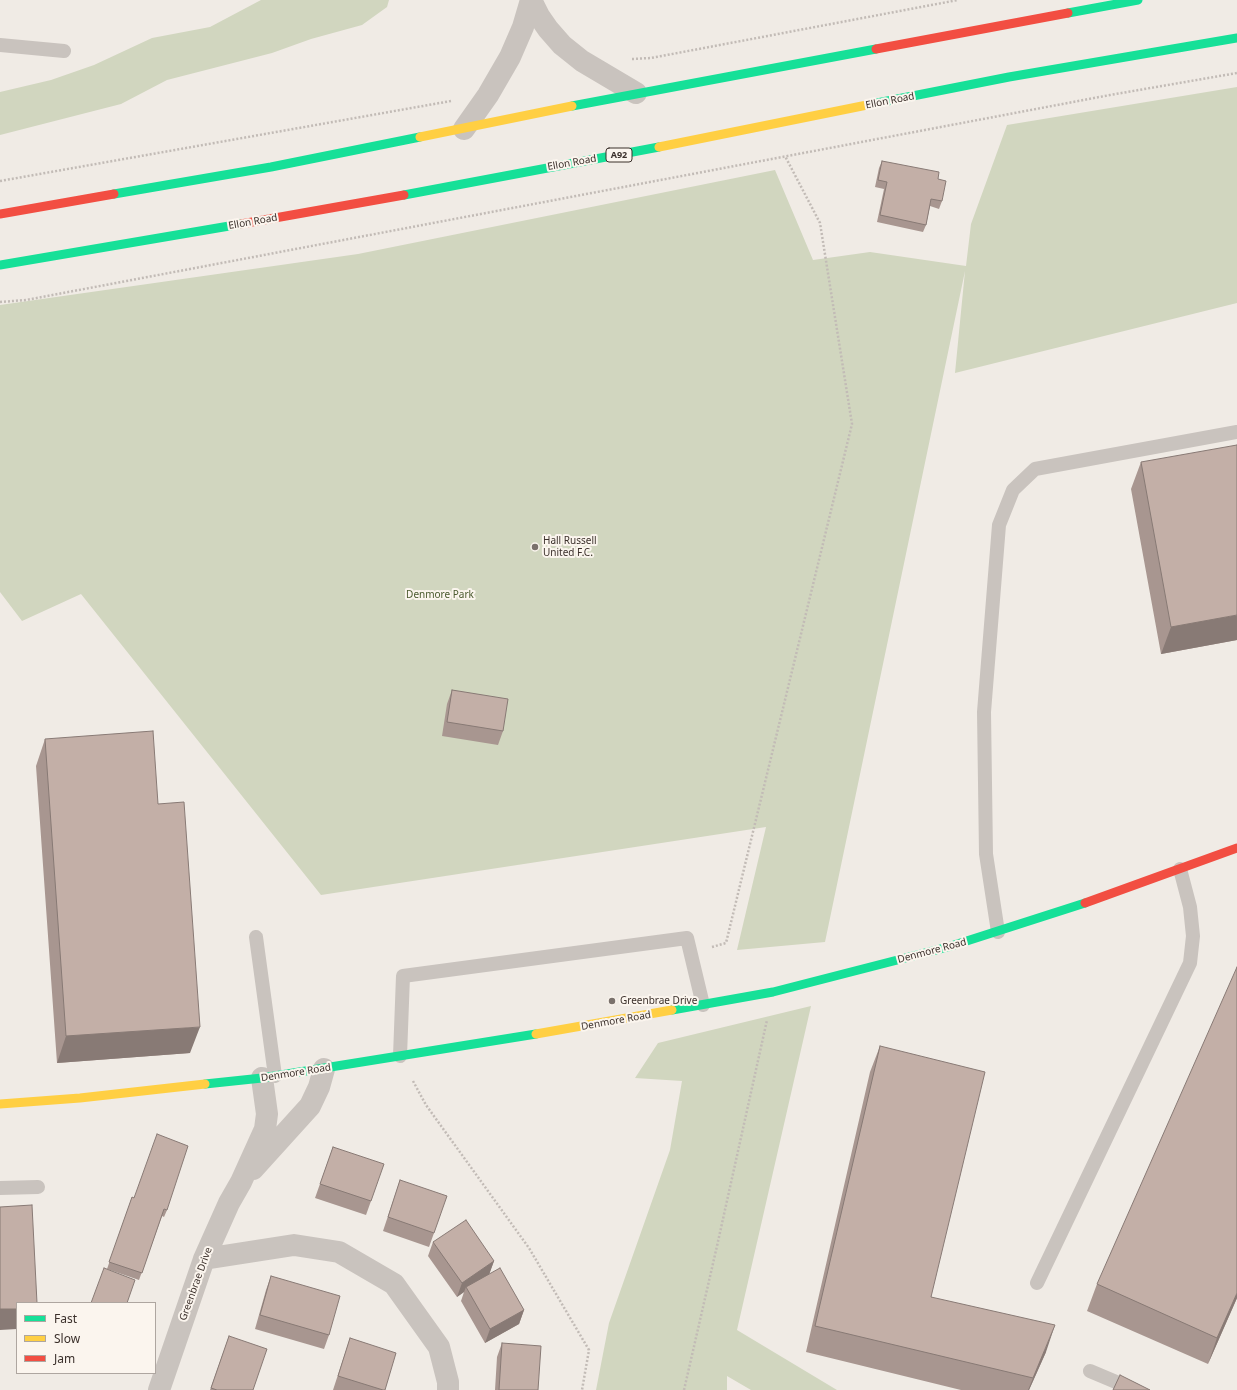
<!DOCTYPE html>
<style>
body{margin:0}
#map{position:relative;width:1237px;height:1390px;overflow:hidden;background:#f0ebe5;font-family:"Noto Sans",sans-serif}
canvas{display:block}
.legend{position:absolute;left:16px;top:1302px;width:140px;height:72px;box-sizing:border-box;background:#fbf5ee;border:1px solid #aea6a0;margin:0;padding:5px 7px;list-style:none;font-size:12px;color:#3b302b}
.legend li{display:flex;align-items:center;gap:8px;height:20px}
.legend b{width:20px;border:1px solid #aea6a0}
</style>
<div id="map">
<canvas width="1237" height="1390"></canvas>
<ul class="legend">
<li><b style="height:5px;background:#16e098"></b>Fast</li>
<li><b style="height:5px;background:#ffcf43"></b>Slow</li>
<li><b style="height:5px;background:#f24e42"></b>Jam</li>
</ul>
</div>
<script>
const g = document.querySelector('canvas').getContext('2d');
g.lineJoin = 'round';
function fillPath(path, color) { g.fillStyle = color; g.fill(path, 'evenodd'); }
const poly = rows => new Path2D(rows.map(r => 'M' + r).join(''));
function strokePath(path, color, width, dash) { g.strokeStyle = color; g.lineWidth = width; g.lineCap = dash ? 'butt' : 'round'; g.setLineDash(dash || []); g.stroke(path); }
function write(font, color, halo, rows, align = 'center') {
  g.font = font + ' "Noto Sans",sans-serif'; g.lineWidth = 4; g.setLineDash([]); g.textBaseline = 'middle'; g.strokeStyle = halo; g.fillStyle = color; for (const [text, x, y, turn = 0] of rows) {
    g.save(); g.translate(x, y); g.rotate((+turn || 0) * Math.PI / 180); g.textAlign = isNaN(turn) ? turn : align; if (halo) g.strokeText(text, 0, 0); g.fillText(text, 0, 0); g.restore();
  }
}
const green = poly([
 [261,0,389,0,387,7,362,25,311,39,272,53,167,80,121,104,0,135,0,92,51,80,94,65,152,38,210,27],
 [1237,87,1237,303,955,373,965,271,825,942,737,950,766,827,321,895,81,594,22,621,0,592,0,305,358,254,775,170,813,260,870,252,966,266,971,224,1007,125],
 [811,1006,737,1330,837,1390,751,1390,727,1376,727,1390,596,1390,609,1323,670,1150,682,1081,635,1078,658,1043]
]);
const path = poly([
 [632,59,651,58,958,0],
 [0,181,451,101],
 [0,302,26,300,1110,95,1237,73],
 [712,947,726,943,852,424,820,223,785,156],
 [413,1081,426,1105,529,1248,589,1350,582,1390],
 [684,1390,717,1246,767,1020]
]);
const lane = poly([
 [0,45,64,51],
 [998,932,986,854,984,712,999,525,1013,490,1035,469,1237,432],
 [256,937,275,1076],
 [400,1056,403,976,687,938,703,1005],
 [0,1188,38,1187],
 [1037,1283,1190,963,1193,936,1190,907,1180,869],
 [1090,1371,1135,1390]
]);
const street = poly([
 [531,0,539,16,548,29,562,45,582,61,636,93],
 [464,129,488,95,510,57,523,27,531,0],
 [253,1169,310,1106,319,1087,324,1069],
 [204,1259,294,1245,339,1252,394,1284,439,1347,448,1382,448,1390],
 [159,1390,204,1259,229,1203,241,1182,265,1129,267,1114,262,1078]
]);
const fast = poly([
 [1068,13,1138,0],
 [872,104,1009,77,1237,38],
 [572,106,876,49],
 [114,194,271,167,420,137],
 [404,195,659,147],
 [0,265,241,224],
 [672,1010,773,992,948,947,1085,903],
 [205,1084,262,1078,536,1034]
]);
const slow = poly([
 [420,137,572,106],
 [659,147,872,104],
 [536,1034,672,1010],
 [0,1104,80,1098,205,1084]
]);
const jam = poly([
 [876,49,1068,13],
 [0,214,114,194],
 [241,224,404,195],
 [1085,903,1237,848]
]);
const wall = poly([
 [882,161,938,179,942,201,939,209,930,206,926,225,923,232,877,222,884,189,875,187,879,168],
 [1141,462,1237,640,1161,654,1131,489],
 [452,690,503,731,498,745,442,736,447,704],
 [45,739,158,804,190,1053,57,1063,36,766],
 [880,1046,931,1297,1046,1352,1029,1390,961,1390,806,1352,870,1072],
 [333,1147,371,1201,366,1215,315,1198],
 [400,1180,434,1233,429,1247,383,1231],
 [132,1197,167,1210,164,1217,162,1216,139,1280,107,1269],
 [433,1242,494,1261,489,1274,524,1310,519,1324,485,1343,461,1301,464,1292,457,1297,428,1256],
 [271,1276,329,1335,324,1349,255,1329,266,1290],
 [1097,1284,1237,1298,1208,1364,1087,1311],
 [229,1336,253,1390,210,1390],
 [350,1338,385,1390,333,1390],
 [502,1343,538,1390,495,1390,497,1357]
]);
const shadedWall = poly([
 [1237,615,1237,640,1161,654,1171,627],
 [200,1027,190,1053,57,1063,66,1036],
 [494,1261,489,1275,466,1287,464,1292,457,1297,462,1283],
 [1237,1293,1237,1298,1208,1364,1217,1338],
 [0,1309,17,1309,17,1329,0,1330],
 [524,1310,519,1324,485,1343,490,1329],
 [1055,1325,1046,1352,1029,1390,1028,1390,1033,1378]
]);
const building = poly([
 [882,161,939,172,938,179,946,181,942,201,931,199,926,225,880,215,887,182,878,180,882,161],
 [1237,445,1237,615,1171,627,1141,462,1237,445],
 [452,690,508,699,503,731,447,722,452,690],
 [153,731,158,804,184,802,200,1027,66,1036,45,739,153,731],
 [1237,967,1237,1293,1217,1338,1097,1284,1237,967],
 [880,1046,985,1072,931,1297,1055,1325,1033,1378,815,1326,880,1046],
 [157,1134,188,1146,167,1210,164,1209,142,1273,109,1262,132,1197,134,1198,157,1134],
 [333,1147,384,1164,371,1201,320,1184,333,1147],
 [400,1180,447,1196,434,1233,388,1217,400,1180],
 [32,1205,37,1303,17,1303,17,1309,0,1309,0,1207,32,1205],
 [466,1220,494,1261,462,1283,433,1242,466,1220],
 [104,1268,135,1280,127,1303,91,1303,104,1268],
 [500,1268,524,1310,490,1329,466,1287,500,1268],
 [271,1276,340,1296,329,1335,260,1315,271,1276],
 [229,1336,267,1349,253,1390,217,1390,211,1388,229,1336],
 [350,1338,396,1353,385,1390,383,1390,338,1376,350,1338],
 [502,1343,541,1346,538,1390,499,1390,502,1343],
 [1120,1375,1150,1390,1113,1390,1120,1375]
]);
const markers = [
 [535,547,4,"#7a716c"],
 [612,1001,4,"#7a716c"]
];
const shields = [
 [619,155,26]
];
const shieldNames = [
 ["A92",619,155]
];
const streetNames = [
 ["Ellon Road",890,101,-11],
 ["Ellon Road",572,163,-10],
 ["Ellon Road",253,222,-10],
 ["Denmore Road",932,951,-15],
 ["Denmore Road",616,1021,-10],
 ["Denmore Road",296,1073,-9],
 ["Greenbrae Drive",196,1284,-70]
];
const poiNames = [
 ["Hall Russell",543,541],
 ["United F.C.",543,553],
 ["Greenbrae Drive",620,1001]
];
const parkNames = [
 ["Denmore Park",440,595]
];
fillPath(green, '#d1d6bf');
strokePath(path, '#c2bbb6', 2.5, [2, 2]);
strokePath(lane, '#c9c3be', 14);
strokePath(street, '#c9c3be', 22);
strokePath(fast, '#16e098', 9);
strokePath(slow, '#ffcf43', 9);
strokePath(jam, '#f24e42', 9);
fillPath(wall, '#a89690');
fillPath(shadedWall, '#887a75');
fillPath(building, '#c3afa7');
strokePath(building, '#887a75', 1);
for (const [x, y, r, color] of markers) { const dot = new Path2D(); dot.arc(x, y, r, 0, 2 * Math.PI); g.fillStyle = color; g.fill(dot); strokePath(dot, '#fbf5ee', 1.5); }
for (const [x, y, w] of shields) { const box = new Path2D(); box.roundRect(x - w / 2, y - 7, w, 14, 3); g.fillStyle = '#fbf5ee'; g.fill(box); strokePath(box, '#3b302b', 1); }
write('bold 9px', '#3b302b', null, shieldNames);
write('10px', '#3b302b', '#fbf5ee', streetNames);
write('10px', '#3b302b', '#fbf5ee', poiNames, 'left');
write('10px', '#4a5a2e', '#fbf5ee', parkNames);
</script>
